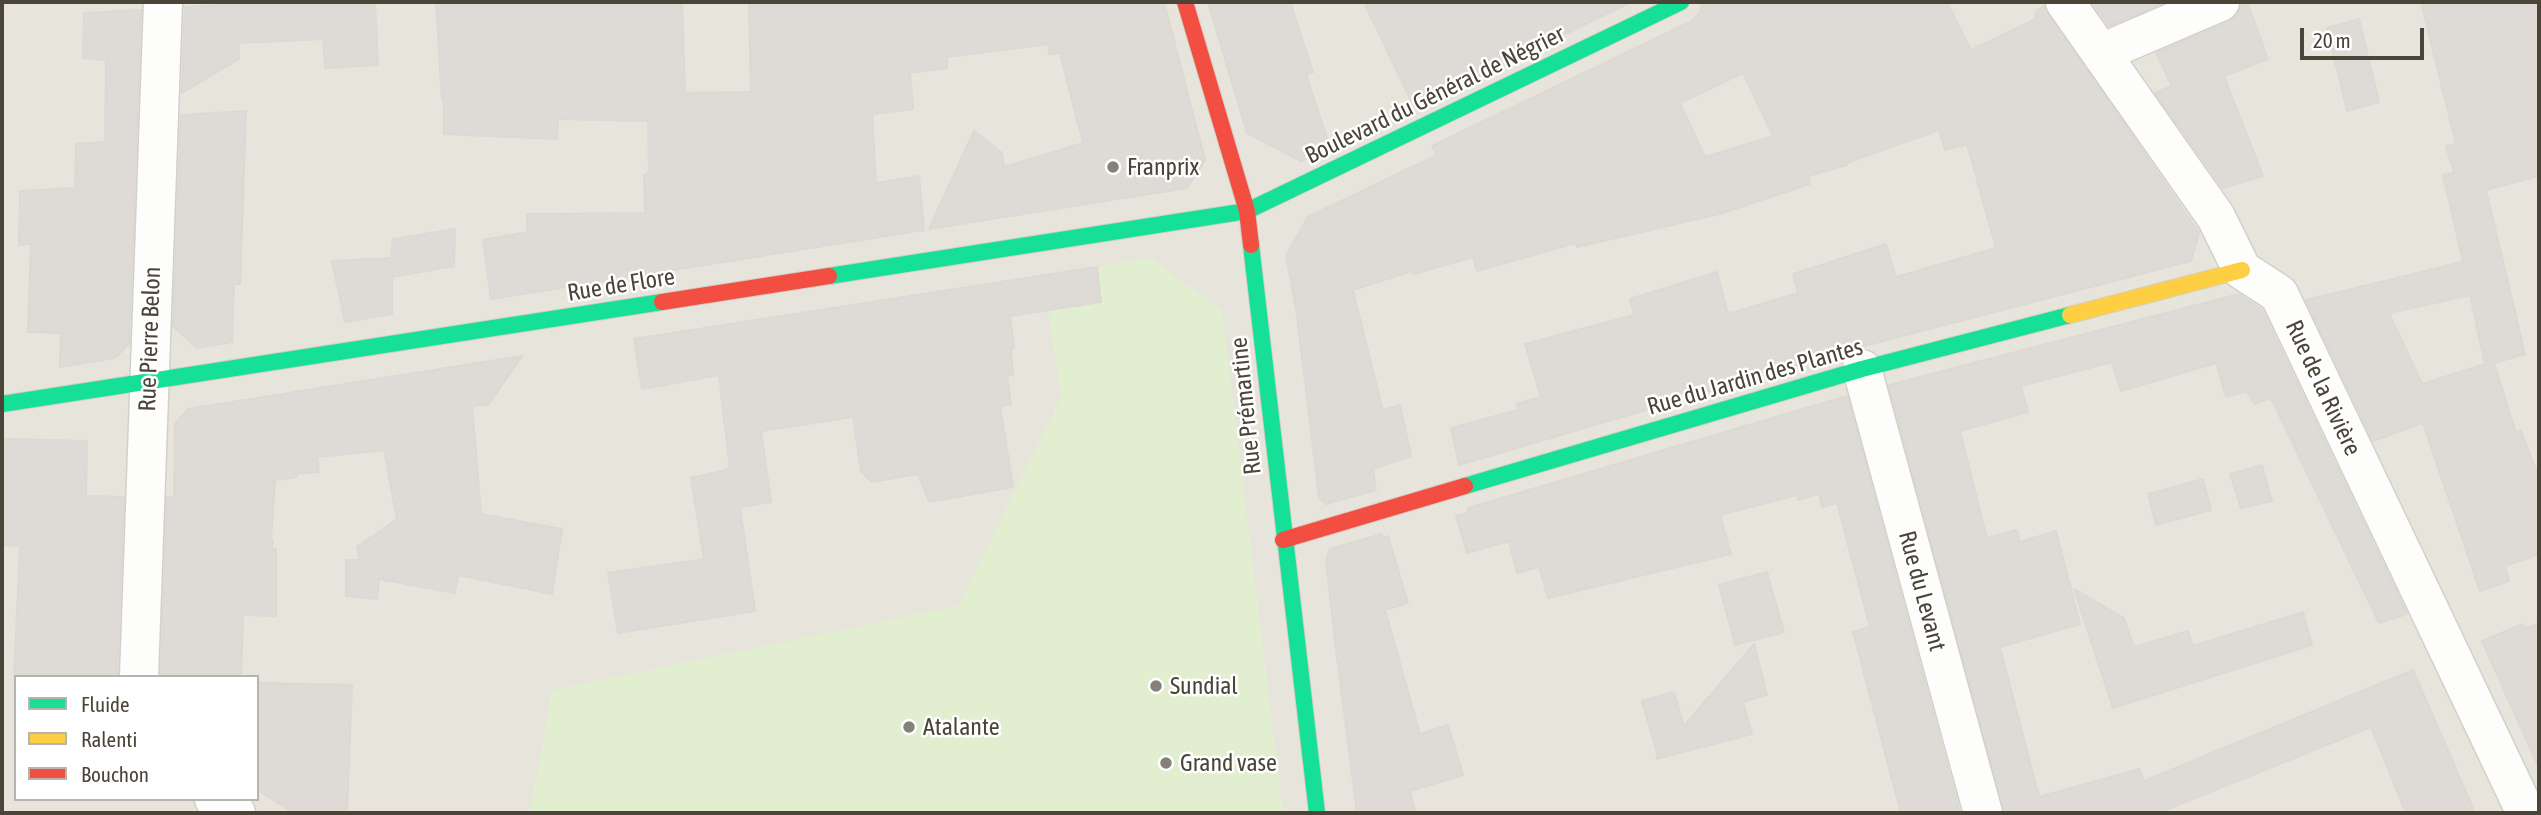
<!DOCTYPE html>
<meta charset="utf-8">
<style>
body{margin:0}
#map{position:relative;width:2541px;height:815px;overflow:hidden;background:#f4f2ee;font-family:"Asap Condensed",sans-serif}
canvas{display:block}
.frame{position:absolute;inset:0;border:4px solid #4b4439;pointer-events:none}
.legend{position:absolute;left:14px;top:675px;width:245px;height:126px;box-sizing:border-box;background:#fff;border:2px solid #b7b4b0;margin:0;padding:9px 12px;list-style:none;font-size:21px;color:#4b4439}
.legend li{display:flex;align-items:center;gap:14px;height:35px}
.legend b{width:35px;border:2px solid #b7b4b0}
.scale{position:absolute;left:2300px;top:28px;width:124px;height:32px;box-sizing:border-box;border:4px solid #4b4439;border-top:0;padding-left:9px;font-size:21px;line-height:24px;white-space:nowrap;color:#4b4439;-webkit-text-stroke:5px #fff;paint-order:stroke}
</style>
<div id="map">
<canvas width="2541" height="815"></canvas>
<div class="frame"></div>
<ul class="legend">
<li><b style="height:9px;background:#16e098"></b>Fluide</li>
<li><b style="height:9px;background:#ffcf43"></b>Ralenti</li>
<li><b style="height:9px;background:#f24e42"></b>Bouchon</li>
</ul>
<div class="scale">20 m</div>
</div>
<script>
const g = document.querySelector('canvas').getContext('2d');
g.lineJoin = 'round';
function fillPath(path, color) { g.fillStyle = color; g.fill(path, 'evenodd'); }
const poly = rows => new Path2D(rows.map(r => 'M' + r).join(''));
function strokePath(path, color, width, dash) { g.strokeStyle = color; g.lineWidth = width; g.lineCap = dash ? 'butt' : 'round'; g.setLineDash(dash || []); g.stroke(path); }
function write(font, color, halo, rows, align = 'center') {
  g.font = font + ' "Asap Condensed",sans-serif'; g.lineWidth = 5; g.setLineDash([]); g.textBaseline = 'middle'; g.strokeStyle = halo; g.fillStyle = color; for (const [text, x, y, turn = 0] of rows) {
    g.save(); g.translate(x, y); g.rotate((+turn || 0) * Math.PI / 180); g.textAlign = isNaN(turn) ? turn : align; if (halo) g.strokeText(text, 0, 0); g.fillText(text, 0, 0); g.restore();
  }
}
const residential = poly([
 [2,2,2539,2,2539,813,2,813],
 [16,677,257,677,257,799,16,799]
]);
const green = poly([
 [1151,258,1222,310,1283,813,530,813,552,690,958,606,1061,398,1043,275]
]);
const building = poly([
 [289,2,375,2,378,65,325,68,323,39,239,43,239,59,182,93,185,7,289,2],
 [436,2,682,2,685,93,751,92,749,2,1164,2,1205,160,1187,188,929,229,974,131,1002,153,1004,167,1083,143,1060,53,1049,54,1048,44,947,57,947,68,910,73,913,109,872,114,876,183,919,176,924,230,491,299,483,240,527,232,527,214,645,213,644,175,649,172,648,121,558,119,557,139,444,134,444,100,442,100,436,2],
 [1208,2,1290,2,1313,72,1306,75,1330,147,1301,161,1247,133,1208,2],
 [1364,2,1631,2,1414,107,1364,2],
 [1703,2,1947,2,1971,50,2034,20,2037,10,2044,6,2199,233,2191,261,1856,348,1459,465,1451,428,1518,410,1516,404,1541,397,1525,344,1634,315,1630,299,1717,272,1728,314,1798,293,1793,274,1886,244,1896,277,1996,248,1967,144,1945,150,1939,130,1846,163,1847,165,1808,176,1810,184,1719,214,1577,247,1576,243,1477,271,1473,257,1414,274,1412,271,1353,290,1383,410,1400,405,1411,456,1373,469,1376,490,1326,504,1319,497,1296,308,1286,256,1308,217,1437,155,1432,146,1690,22,1699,14,1703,2],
 [1743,73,1773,136,1705,157,1680,103,1743,73],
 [2092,2,2165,2,2109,26,2092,2],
 [2241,2,2247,2,2268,59,2224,76,2263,176,2223,188,2155,93,2172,86,2156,53,2229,22,2238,15,2241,2],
 [2421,2,2539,2,2539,176,2486,190,2525,354,2494,363,2516,433,2521,431,2539,478,2539,554,2505,566,2509,581,2480,591,2423,423,2373,441,2306,300,2463,262,2443,175,2454,173,2446,146,2456,144,2421,2],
 [2470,295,2485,364,2422,384,2389,313,2470,295],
 [141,10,129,344,115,358,60,367,61,333,28,332,31,244,19,245,20,191,75,188,76,144,105,142,106,60,83,58,84,13,141,10],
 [2359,19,2379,102,2347,111,2327,28,2359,19],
 [246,111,240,284,234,284,232,342,197,348,173,326,181,115,246,111],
 [455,229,454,266,392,277,392,314,345,322,332,261,391,258,393,239,455,229],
 [1097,267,1101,302,1010,316,1014,348,1011,348,1013,375,1007,376,1011,404,1000,406,1013,487,929,502,918,474,872,482,861,472,853,417,761,431,771,502,740,507,755,611,618,633,608,573,704,559,691,478,730,469,719,375,642,389,634,339,1097,267],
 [2239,294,2262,310,2407,614,2379,623,2271,398,2254,404,2247,391,2226,397,2216,363,2121,391,2112,362,2021,386,2028,412,1960,431,1987,538,2017,530,2020,542,2056,531,2080,624,2000,647,2039,797,2139,769,2144,781,2413,670,2475,813,2406,813,2371,727,2158,813,2004,813,1889,385,2239,294],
 [522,356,489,404,472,406,481,514,562,529,552,594,458,575,455,593,379,579,377,599,346,596,346,560,360,560,357,547,397,519,384,450,317,457,319,472,296,474,297,477,275,480,271,539,273,540,272,549,276,549,276,616,243,615,241,677,161,677,167,497,174,497,175,424,188,409,522,356],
 [1847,396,1960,813,1901,813,1853,632,1870,627,1837,503,1822,507,1819,494,1798,500,1797,495,1720,515,1731,554,1548,598,1539,567,1517,573,1509,541,1467,553,1456,516,1469,513,1468,508,1847,396],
 [6,439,87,441,86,496,124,497,117,677,14,677,20,546,2,545,2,454,6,439],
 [2262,465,2272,501,2241,508,2230,474,2262,465],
 [2203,479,2211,510,2156,525,2148,494,2203,479],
 [1382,534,1382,538,1388,536,1408,603,1385,610,1420,734,1448,725,1463,775,1410,791,1415,813,1357,813,1335,641,1326,560,1330,549,1382,534],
 [1767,572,1784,632,1735,645,1719,585,1767,572],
 [2074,589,2124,618,2134,647,2188,631,2193,646,2303,612,2312,645,2113,708,2074,589],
 [2523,624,2524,628,2539,624,2539,768,2482,641,2523,624],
 [1754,644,1767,695,1743,702,1752,734,1656,759,1658,756,1642,701,1674,692,1684,726,1754,644],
 [257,683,352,685,347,813,294,813,257,790,257,683]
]);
const street = poly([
 [2065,2,2216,217,2242,270,2279,294,2526,813],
 [2101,53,2220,2],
 [1862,369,1983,813],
 [139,677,163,2],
 [214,799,236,813]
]);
const fast = poly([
 [1251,245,1317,813],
 [829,276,1247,211,1681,2],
 [2,404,662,302],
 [1465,486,1862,369,2070,315]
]);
const slow = poly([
 [2070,315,2242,270]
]);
const jam = poly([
 [1185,2,1247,211,1251,245],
 [662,302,829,276],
 [1283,540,1465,486]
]);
const markers = [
 [1113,167,7,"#868178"],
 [1156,686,7,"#868178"],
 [909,727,7,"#868178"],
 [1166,763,7,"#868178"]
];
const streetNames = [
 ["Boulevard du Général de Négrier",1435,95,-26],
 ["Rue de Flore",621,285,-9],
 ["Rue Pierre Belon",150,339,-88],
 ["Rue du Jardin des Plantes",1755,377,-16],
 ["Rue de la Rivière",2323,388,65],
 ["Rue Prémartine",1246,406,-96],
 ["Rue du Levant",1922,591,75]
];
const poiNames = [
 ["Franprix",1127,167],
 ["Sundial",1170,686],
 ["Atalante",923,727],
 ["Grand vase",1180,763]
];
fillPath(residential, '#e7e4dc');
fillPath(green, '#e1eecf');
fillPath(building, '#dedbd6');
strokePath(building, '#dcd9d4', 2);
strokePath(street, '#d2d0cb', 41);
strokePath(fast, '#d3cfc5', 18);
strokePath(slow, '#d3cfc5', 18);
strokePath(jam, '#d3cfc5', 18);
strokePath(street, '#fdfdfc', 38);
strokePath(fast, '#16e098', 16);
strokePath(slow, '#ffcf43', 16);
strokePath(jam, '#f24e42', 16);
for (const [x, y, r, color] of markers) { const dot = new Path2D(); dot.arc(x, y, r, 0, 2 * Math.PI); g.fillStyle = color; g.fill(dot); strokePath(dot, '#fff', 2.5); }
write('24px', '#4b4439', '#fff', streetNames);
write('24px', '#4b4439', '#fff', poiNames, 'left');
</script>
